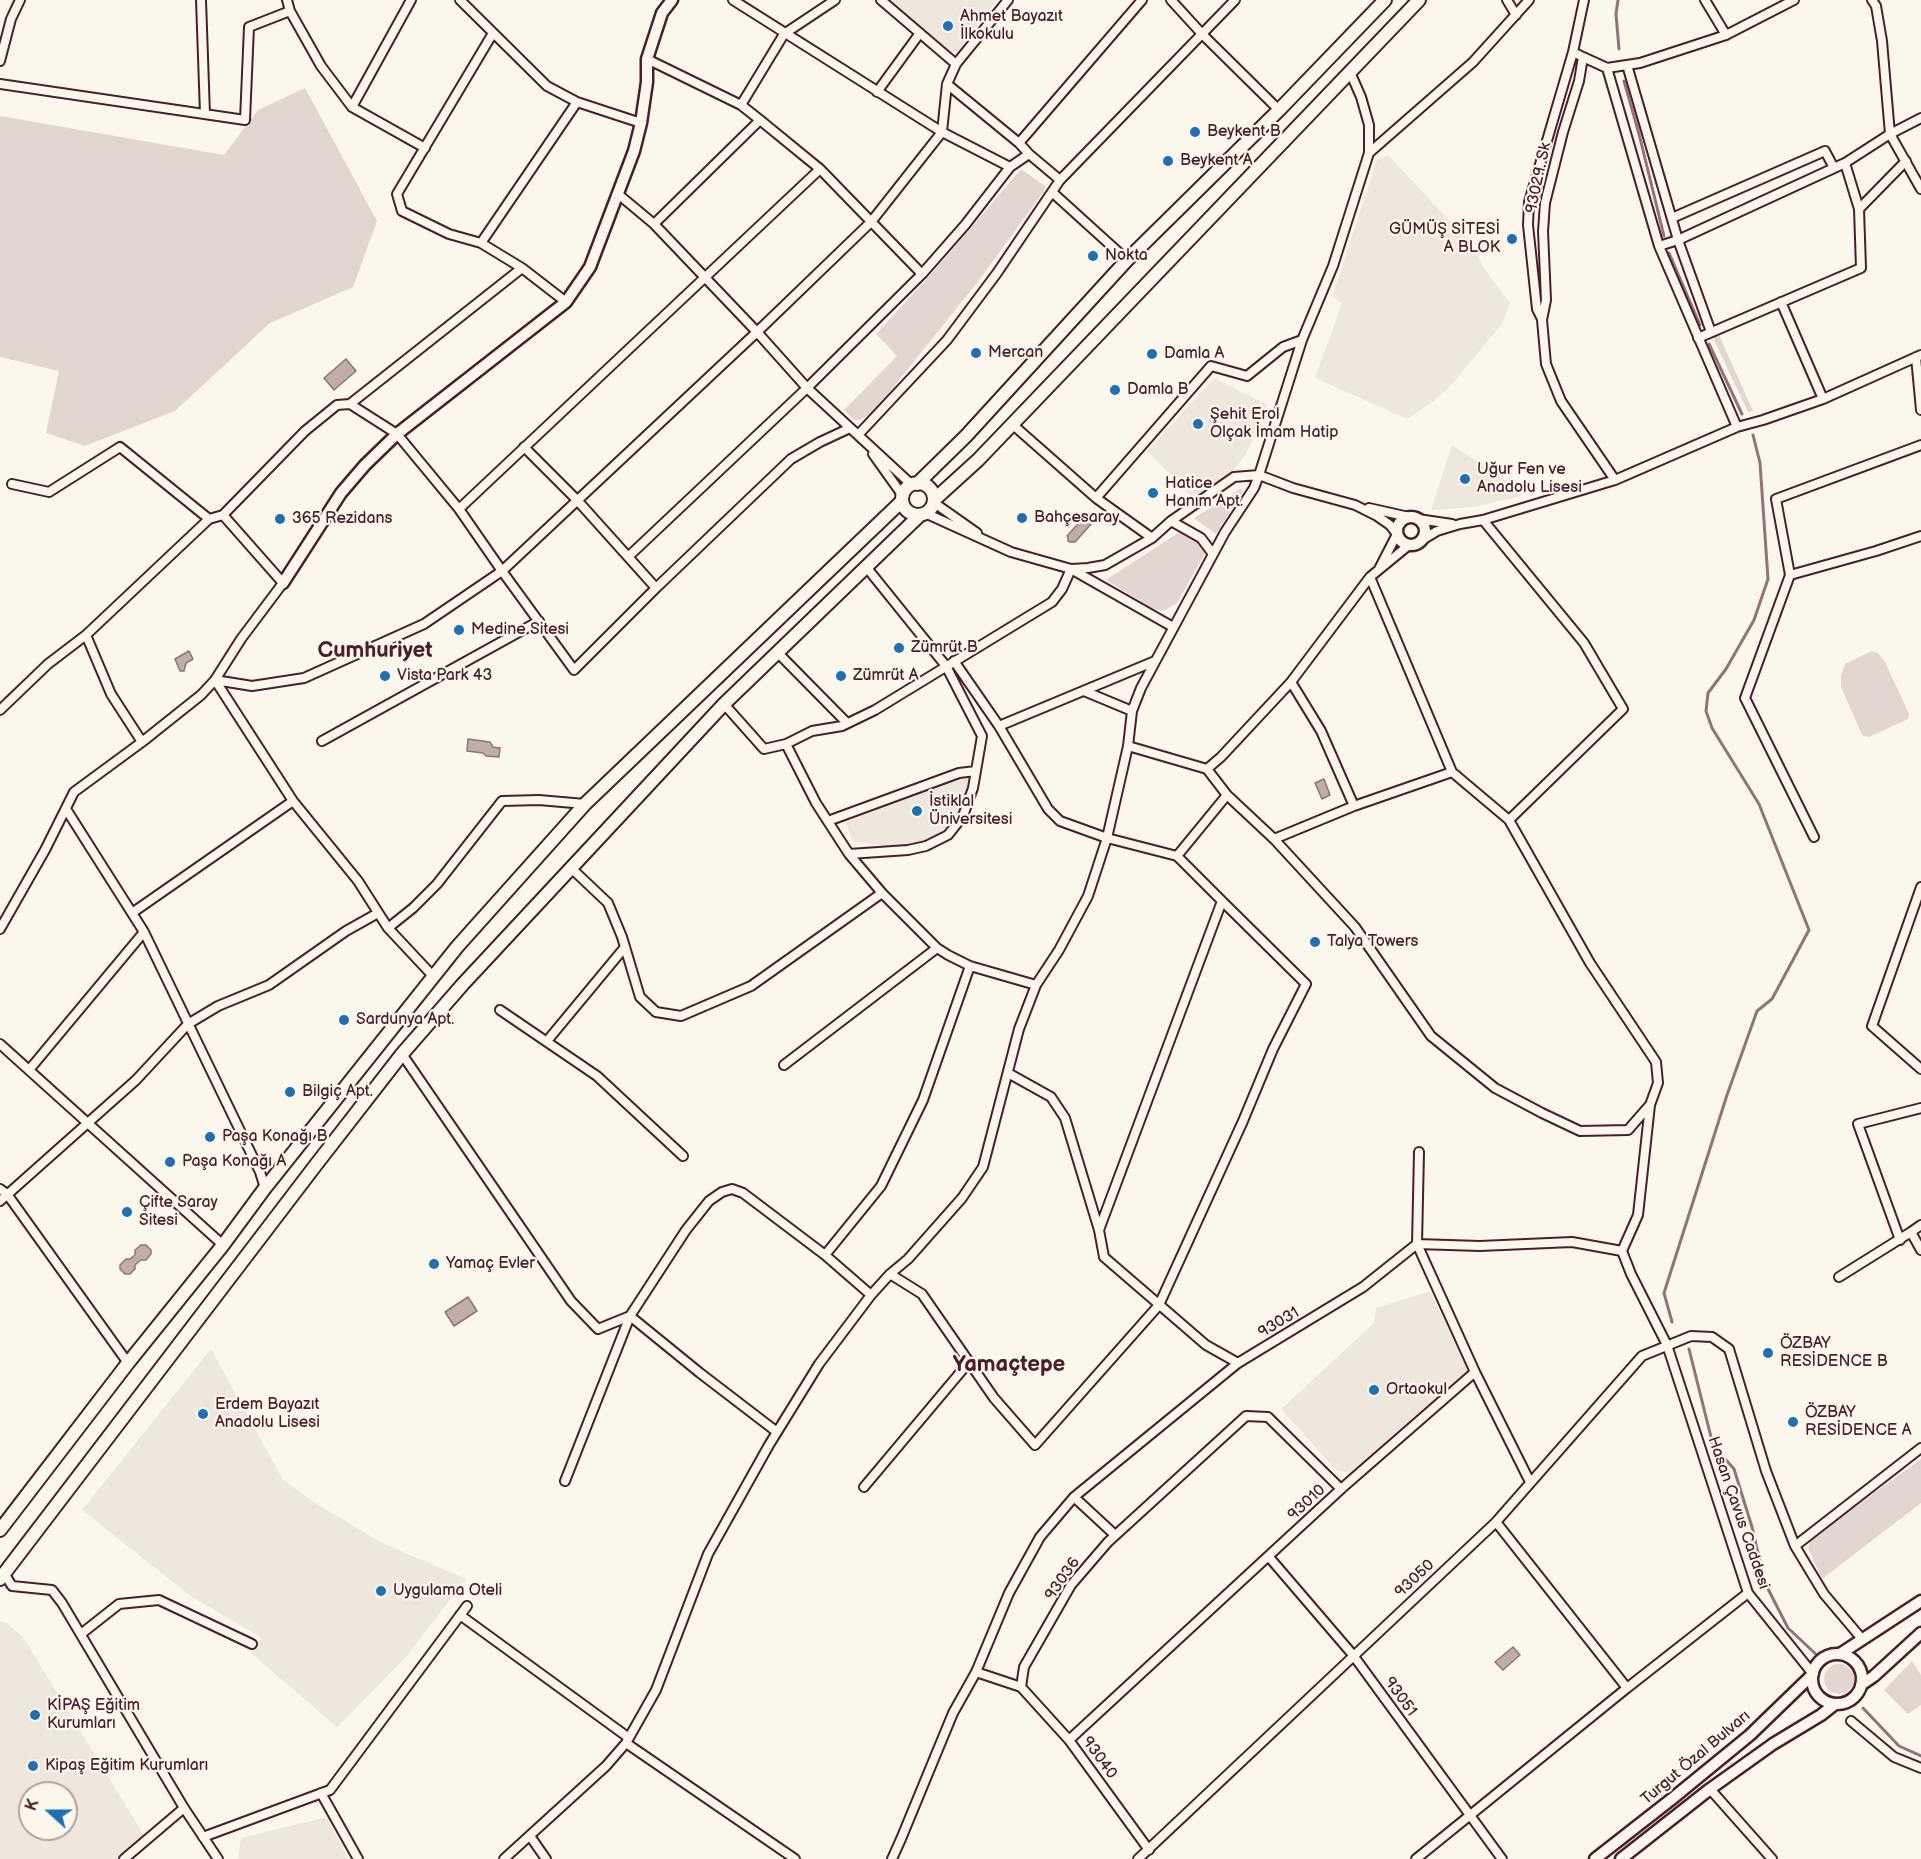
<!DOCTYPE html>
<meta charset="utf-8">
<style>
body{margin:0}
#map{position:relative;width:1921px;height:1859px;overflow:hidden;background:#fbf7ec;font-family:"Balsamiq Sans",sans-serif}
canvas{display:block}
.north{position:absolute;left:18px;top:1781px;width:60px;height:60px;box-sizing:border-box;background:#fbf7ec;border:2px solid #b4a19f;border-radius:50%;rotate:291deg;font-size:16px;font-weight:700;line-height:24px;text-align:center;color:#4a1f2b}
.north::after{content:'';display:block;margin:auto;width:21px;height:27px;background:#1f6fb2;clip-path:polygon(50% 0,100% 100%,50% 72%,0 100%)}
</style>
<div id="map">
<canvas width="1921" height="1859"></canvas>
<div class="north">K</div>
</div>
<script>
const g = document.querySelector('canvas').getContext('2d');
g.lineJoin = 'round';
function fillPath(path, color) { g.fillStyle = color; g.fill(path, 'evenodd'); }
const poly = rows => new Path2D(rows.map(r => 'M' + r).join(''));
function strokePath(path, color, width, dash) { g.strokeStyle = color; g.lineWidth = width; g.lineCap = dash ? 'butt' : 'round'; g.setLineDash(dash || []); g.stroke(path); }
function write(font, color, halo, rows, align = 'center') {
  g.font = font + ' "Balsamiq Sans",sans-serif'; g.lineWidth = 4.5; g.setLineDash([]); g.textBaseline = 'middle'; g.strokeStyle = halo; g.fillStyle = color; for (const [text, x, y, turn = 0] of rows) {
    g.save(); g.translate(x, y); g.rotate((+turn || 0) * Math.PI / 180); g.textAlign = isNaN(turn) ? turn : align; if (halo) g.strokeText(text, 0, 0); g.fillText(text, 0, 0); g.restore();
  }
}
const built = poly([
 [889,0,997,0,957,53,950,52],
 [1388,155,1444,215,1472,242,1483,267,1510,303,1501,325,1452,384,1435,400,1407,419,1315,378,1342,303,1332,297,1377,160],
 [1214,378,1268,405,1246,454,1234,470,1193,498,1147,451],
 [1452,445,1522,491,1521,496,1474,507,1431,510],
 [959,778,971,778,965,802,956,821,927,840,897,848,852,841,846,822],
 [1430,1291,1468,1371,1355,1473,1337,1471,1281,1409,1374,1323,1376,1308],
 [211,1349,283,1480,315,1503,382,1543,466,1579,406,1657,337,1727,251,1653,261,1637,192,1597,82,1510],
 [0,1621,7,1623,23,1637,145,1837,118,1859,0,1859],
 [30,1793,66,1793,66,1829,30,1829],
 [327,1817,348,1859,239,1859,238,1857,241,1838]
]);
const green = poly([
 [305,88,377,221,353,287,270,323,175,411,85,446,46,433,59,371,0,357,0,116,224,155,258,110],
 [1021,169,1045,186,1044,191,980,279,872,414,859,420,854,420,844,410,897,356,876,334,935,270],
 [1719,335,1753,411,1748,412,1713,338],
 [1240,489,1243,491,1216,534,1194,518],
 [1181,531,1191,535,1204,546,1206,552,1177,603,1164,611,1153,609,1106,580],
 [1872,651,1878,653,1885,662,1909,714,1908,719,1869,737,1862,735,1841,687,1841,676,1845,664],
 [1921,1459,1921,1503,1822,1579,1808,1548,1811,1539],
 [1912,1661,1921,1675,1921,1705,1908,1714,1884,1690],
 '1824 1679a15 15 0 1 1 30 0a15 15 0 1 1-30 0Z'
]);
const water = poly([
 [346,359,356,371,334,390,324,378,346,359],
 [1086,515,1087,521,1093,522,1075,542,1070,542,1068,541,1068,537,1067,536,1086,515],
 [189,651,193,659,186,663,184,671,180,671,175,659,189,651],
 [468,739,490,742,493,747,500,748,499,757,486,756,483,753,467,751,468,739],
 [1324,779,1330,795,1322,799,1315,783,1324,779],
 [141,1245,146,1245,151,1250,151,1254,146,1260,141,1260,135,1265,135,1269,130,1274,125,1274,120,1269,120,1265,126,1259,130,1259,135,1255,135,1250,141,1245],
 [468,1297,477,1311,454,1326,445,1312,468,1297],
 [1513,1647,1520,1655,1503,1670,1495,1662,1513,1647]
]);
const stream = poly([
 [1618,0,1616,14,1619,49],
 [1624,81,1639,134,1664,236],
 [1669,253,1700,325],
 [1709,344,1742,414],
 [1672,1322,1664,1293,1727,1095,1757,1011,1772,999,1809,930,1759,804,1712,728,1706,711,1708,693,1726,669,1754,620,1768,579,1760,463,1753,435],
 [1689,1349,1713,1445,1734,1469,1752,1527,1765,1583,1788,1628,1820,1658],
 [1863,1708,1899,1746,1921,1756]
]);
const street = poly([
 [201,0,205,114],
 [287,0,290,11,321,66,352,107,425,148],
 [460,0,547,86,577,102,641,123],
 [733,0,942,132,1010,167],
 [881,0,956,64],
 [1171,0,1203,35,1279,110],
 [1507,0,1516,15],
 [1584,0,1573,52,1583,57,1579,81,1563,132,1545,203,1543,231,1546,300,1542,320,1546,364,1561,401,1615,480],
 [1705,0,1726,35],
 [1872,0,1876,6,1882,41,1890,134,1921,189],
 [493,33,397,194,402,211,449,234,481,243,522,268,566,302],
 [1583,57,1607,68,1640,63,1726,35,1794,0],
 [647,59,741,105,760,120,820,169,922,274,965,225,1010,167,1029,154,1060,180],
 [0,61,11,19,20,0],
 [1627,65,1678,240,1711,332],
 [1607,68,1659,246,1678,240,1845,163,1890,134,1921,118],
 [0,84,245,120,249,27,290,11],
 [947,84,1019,143,1029,154],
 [877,92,920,33],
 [741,105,784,34,835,0],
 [352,107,411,0],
 [1019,143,1142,0],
 [1369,153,1473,62,1529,0],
 [1052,192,1127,260],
 [618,194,654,224,757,332,807,388,912,485],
 [1859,209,1906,161],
 [1672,218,1825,151,1834,168],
 [654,224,760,120],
 [481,243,577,102],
 [1659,246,1737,427],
 [1781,302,1823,399],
 [1542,319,1537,309,1528,225,1529,202,1573,52],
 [1698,338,1861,268,1859,209,1845,163],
 [1916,357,1921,410],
 [350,404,522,268],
 [1012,424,1096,498,1211,366,1247,376,1283,347,1302,340],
 [858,435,947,340,997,273,1060,180,1235,0],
 [524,447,577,500,656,588],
 [873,454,903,496],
 [12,484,49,492,120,447,209,519],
 [1096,498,1152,538],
 [933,502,977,533],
 [1369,508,1409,517],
 [459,509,820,169],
 [925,513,1011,552,1071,569,1088,568,1105,565,1152,538,1171,521,1234,477,1259,475,1302,340,1333,266,1369,153,1369,125,1361,97,1350,72],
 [1418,519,1452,524],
 [1483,520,1584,643,1623,709,1509,820],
 [1171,521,1201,538,1213,554],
 [1422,540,1437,531,1460,524,1483,520,1615,480,1737,427,1763,420,1823,399,1921,355],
 [629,556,807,388,922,274],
 [1790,575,1876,551,1921,536],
 [1370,577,1452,772,1509,820,1590,963,1656,1062,1658,1083,1650,1105,1638,1215,1622,1251],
 [86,635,111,694,142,742],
 [778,653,847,723],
 [954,661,999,726,1048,809,1060,821,1107,838,1177,856,1227,795],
 [215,680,252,686,304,678,424,624,502,571,757,332,871,222,942,132,947,84,956,64,1008,0],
 [215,680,293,801,358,881,388,928,432,975],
 [1291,682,1321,731,1354,806],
 [1084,691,1132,711],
 [724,704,764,749,786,744,816,803,849,854,908,850,926,846,948,835,963,816,973,788,982,736,946,666,867,568],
 [0,710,48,664,86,635,209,519,223,515,305,431,337,405,350,404,397,434,459,509,502,571,574,670,656,588,791,459,820,442,850,428],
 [999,726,1155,661],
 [322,741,539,621],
 [786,744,812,731,842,726,875,710,1052,602,1062,589,1071,569,1173,627],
 [1128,746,1207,769,1227,795,1274,839,1355,927,1431,1036,1495,1088,1542,1113,1580,1131,1628,1130,1649,1106],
 [1207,769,1221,757,1291,682,1370,577,1409,545],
 [66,809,144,932,260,1172,265,1188],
 [828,821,959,773,976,771],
 [1814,837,1745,698,1790,575,1776,499,1921,445],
 [1274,839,1354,806,1452,772],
 [570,867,608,903,622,937,640,997,656,1012,681,1016,751,986,882,893,849,854],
 [1921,887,1872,1026,1921,1069],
 [882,893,937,948,948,955,970,966,1036,985],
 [132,913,293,801],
 [388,928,413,908,437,884,502,801,539,800,585,804],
 [0,929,45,850,74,792,142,742,201,695,215,680,241,639,283,583,223,515],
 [500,1010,597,1076,683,1156],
 [547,1041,625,947],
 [0,1044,223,1245],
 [402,1054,571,1301,598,1329,630,1316],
 [784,1065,937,948],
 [29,1070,144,932],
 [1008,1073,1051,1097,1065,1118,1099,1230,1104,1257,1206,1345,1238,1363],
 [1419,1152,1417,1244,1475,1372],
 [0,1189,7,1194,128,1363],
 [0,1201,136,1080,188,1024,218,1006,269,985,346,931,378,913],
 [1921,1225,1911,1232,1921,1250],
 [1099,1230,1222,901,1177,856],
 [1900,1240,1858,1124,1921,1108],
 [825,1255,881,1186,923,1100,970,966],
 [890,1274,922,1294,994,1398,1035,1445,1159,1305,1243,1121,1273,1049,1306,984,1222,901],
 [1839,1277,1911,1232],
 [630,1316,700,1373,777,1432],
 [565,1481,630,1316,686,1230,709,1201,722,1192,732,1189,743,1193,825,1255,871,1295],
 [864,1487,969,1362],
 [1074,1497,1115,1535],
 [1496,1522,1627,1688,1748,1593],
 [1795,1546,1921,1448],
 [1269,1557,1353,1655,1502,1859],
 [4,1573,12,1586,52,1590,62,1603,184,1808,218,1859],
 [460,1615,629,1738],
 [81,1634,119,1604,159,1600,252,1644],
 [976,1672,1009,1593,1040,1537,1074,1497,1238,1363,1363,1287,1417,1244,1480,1246,1572,1242,1622,1251,1631,1274,1667,1345,1748,1593,1813,1674],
 [1021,1687,1024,1667,1071,1585,1108,1542,1246,1416,1268,1417,1341,1489],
 [1851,1721,1894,1757,1921,1768],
 [1069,1740,1341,1489,1475,1372,1530,1482],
 [626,1743,795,1859],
 [1710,1789,1772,1859],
 [321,1793,358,1859],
 [530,1836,546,1859],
 [203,1837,330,1790,467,1606],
 [124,1859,184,1808],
 [504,1859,606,1766,626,1743,656,1690,708,1554,769,1445,819,1364,871,1295,890,1274,908,1259,962,1198,983,1167,1019,1029,1036,985,1059,950,1088,896,1107,838,1128,746,1132,711,1141,688,1225,532,1254,488,1259,475,1293,488,1355,505,1377,516,1390,525,1397,534,1379,569],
 [892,1859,901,1839,953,1713,976,1672,1021,1687,1069,1740,1149,1850],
 [1138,1859,1496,1522,1642,1356,1691,1336,1712,1337,1729,1349,1766,1471,1795,1546,1824,1594,1862,1639],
 [1416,1859,1627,1688]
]);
const secondary = poly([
 '1397 531a14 14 0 1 1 28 0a14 14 0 1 1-28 0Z',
 [283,583,341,493,365,465,397,434,566,302,590,267,634,151,641,123,647,82,647,59,662,13,672,0],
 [1840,1654,1921,1601],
 '1812 1679a25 25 0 1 1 50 0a25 25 0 1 1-50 0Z',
 [1861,1685,1874,1676,1921,1633],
 [1595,1859,1673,1798,1750,1735,1813,1674],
 [1621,1859,1710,1789,1773,1744,1821,1715,1835,1704]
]);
const primary = poly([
 '902 499a16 16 0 1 1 32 0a16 16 0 1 1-32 0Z',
 [917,484,966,436,1127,260,1279,110,1385,0],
 [934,500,978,460,1419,0],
 [0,1530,128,1363,223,1245,265,1188,457,947,585,804,902,501],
 [0,1579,315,1166,402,1054,463,984,724,704,920,515]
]);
const markers = [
 [948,26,6,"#1f6fb2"],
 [1195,132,6,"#1f6fb2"],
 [1168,161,6,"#1f6fb2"],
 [1512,239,6,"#1f6fb2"],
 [1093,256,6,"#1f6fb2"],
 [976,353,6,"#1f6fb2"],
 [1152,354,6,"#1f6fb2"],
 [1115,390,6,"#1f6fb2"],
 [1198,424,6,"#1f6fb2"],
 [1465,479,6,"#1f6fb2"],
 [1153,493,6,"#1f6fb2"],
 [1022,518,6,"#1f6fb2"],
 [280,519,6,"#1f6fb2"],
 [459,630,6,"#1f6fb2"],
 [899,648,6,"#1f6fb2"],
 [385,676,6,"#1f6fb2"],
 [841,676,6,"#1f6fb2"],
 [917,811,6,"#1f6fb2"],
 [1315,942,6,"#1f6fb2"],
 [344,1020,6,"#1f6fb2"],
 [290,1092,6,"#1f6fb2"],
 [210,1137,6,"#1f6fb2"],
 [170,1162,6,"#1f6fb2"],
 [127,1212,6,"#1f6fb2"],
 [434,1264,6,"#1f6fb2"],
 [1768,1353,6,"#1f6fb2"],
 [1374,1390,6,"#1f6fb2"],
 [203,1414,6,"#1f6fb2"],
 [1793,1422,6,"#1f6fb2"],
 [381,1591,6,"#1f6fb2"],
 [35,1715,6,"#1f6fb2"],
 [33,1766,6,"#1f6fb2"]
];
const poiNames = [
 ["Ahmet Bayazıt",960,17],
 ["İlkokulu",960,35],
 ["Beykent B",1207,132],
 ["Beykent A",1180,161],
 ["GÜMÜŞ SİTESİ",1500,230,"right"],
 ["A BLOK",1500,248,"right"],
 ["Nokta",1105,256],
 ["Mercan",988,353],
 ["Damla A",1164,354],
 ["Damla B",1127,390],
 ["Şehit Erol",1210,415],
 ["Olçak İmam Hatip",1210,433],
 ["Uğur Fen ve",1477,470],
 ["Anadolu Lisesi",1477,488],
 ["Hatice",1165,484],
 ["Hanım Apt.",1165,502],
 ["Bahçesaray",1034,518],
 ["365 Rezidans",292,519],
 ["Medine Sitesi",471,630],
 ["Zümrüt B",911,648],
 ["Vista Park 43",397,676],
 ["Zümrüt A",853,676],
 ["İstiklal",929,802],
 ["Üniversitesi",929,820],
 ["Talya Towers",1327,942],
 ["Sardunya Apt.",356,1020],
 ["Bilgiç Apt.",302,1092],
 ["Paşa Konağı B",222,1137],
 ["Paşa Konağı A",182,1162],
 ["Çifte Saray",139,1203],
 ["Sitesi",139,1221],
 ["Yamaç Evler",446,1264],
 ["ÖZBAY",1780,1344],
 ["RESİDENCE B",1780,1362],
 ["Ortaokul",1386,1390],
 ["Erdem Bayazıt",215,1405],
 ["Anadolu Lisesi",215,1423],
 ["ÖZBAY",1805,1413],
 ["RESİDENCE A",1805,1431],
 ["Uygulama Oteli",393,1591],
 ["KİPAŞ Eğitim",47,1706],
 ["Kurumları",47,1724],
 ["Kipaş Eğitim Kurumları",45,1766]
];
const streetNames = [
 ["93029. Sk",1539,178,-78],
 ["93031",1279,1323,-31],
 ["93010",1307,1503,-43],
 ["Hasan Çavus Caddesi",1738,1513,71],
 ["93036",1063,1579,-55],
 ["93050",1415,1579,-43],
 ["93051",1400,1697,54],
 ["93040",1099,1758,54],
 ["Turgut Özal Bulvarı",1696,1758,-40]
];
const districtNames = [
 ["Cumhuriyet",375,651],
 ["Yamaçtepe",1009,1365]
];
fillPath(built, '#eee7de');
fillPath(green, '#e2d7d0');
fillPath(water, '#bfadaa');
strokePath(water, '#907477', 1.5);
strokePath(stream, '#907477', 3);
strokePath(street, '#4a1f2b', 12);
strokePath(secondary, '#4a1f2b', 15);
strokePath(primary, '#4a1f2b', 16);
strokePath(street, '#fbf7ec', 8);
strokePath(secondary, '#fbf7ec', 10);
strokePath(primary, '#fbf7ec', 12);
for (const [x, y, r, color] of markers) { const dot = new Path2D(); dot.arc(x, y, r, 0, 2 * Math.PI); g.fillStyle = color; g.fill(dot); strokePath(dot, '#fbf7ec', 2); }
write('16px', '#4a1f2b', '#fbf7ec', poiNames, 'left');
write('16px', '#4a1f2b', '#fbf7ec', streetNames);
write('bold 22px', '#4a1f2b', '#fbf7ec', districtNames);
</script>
